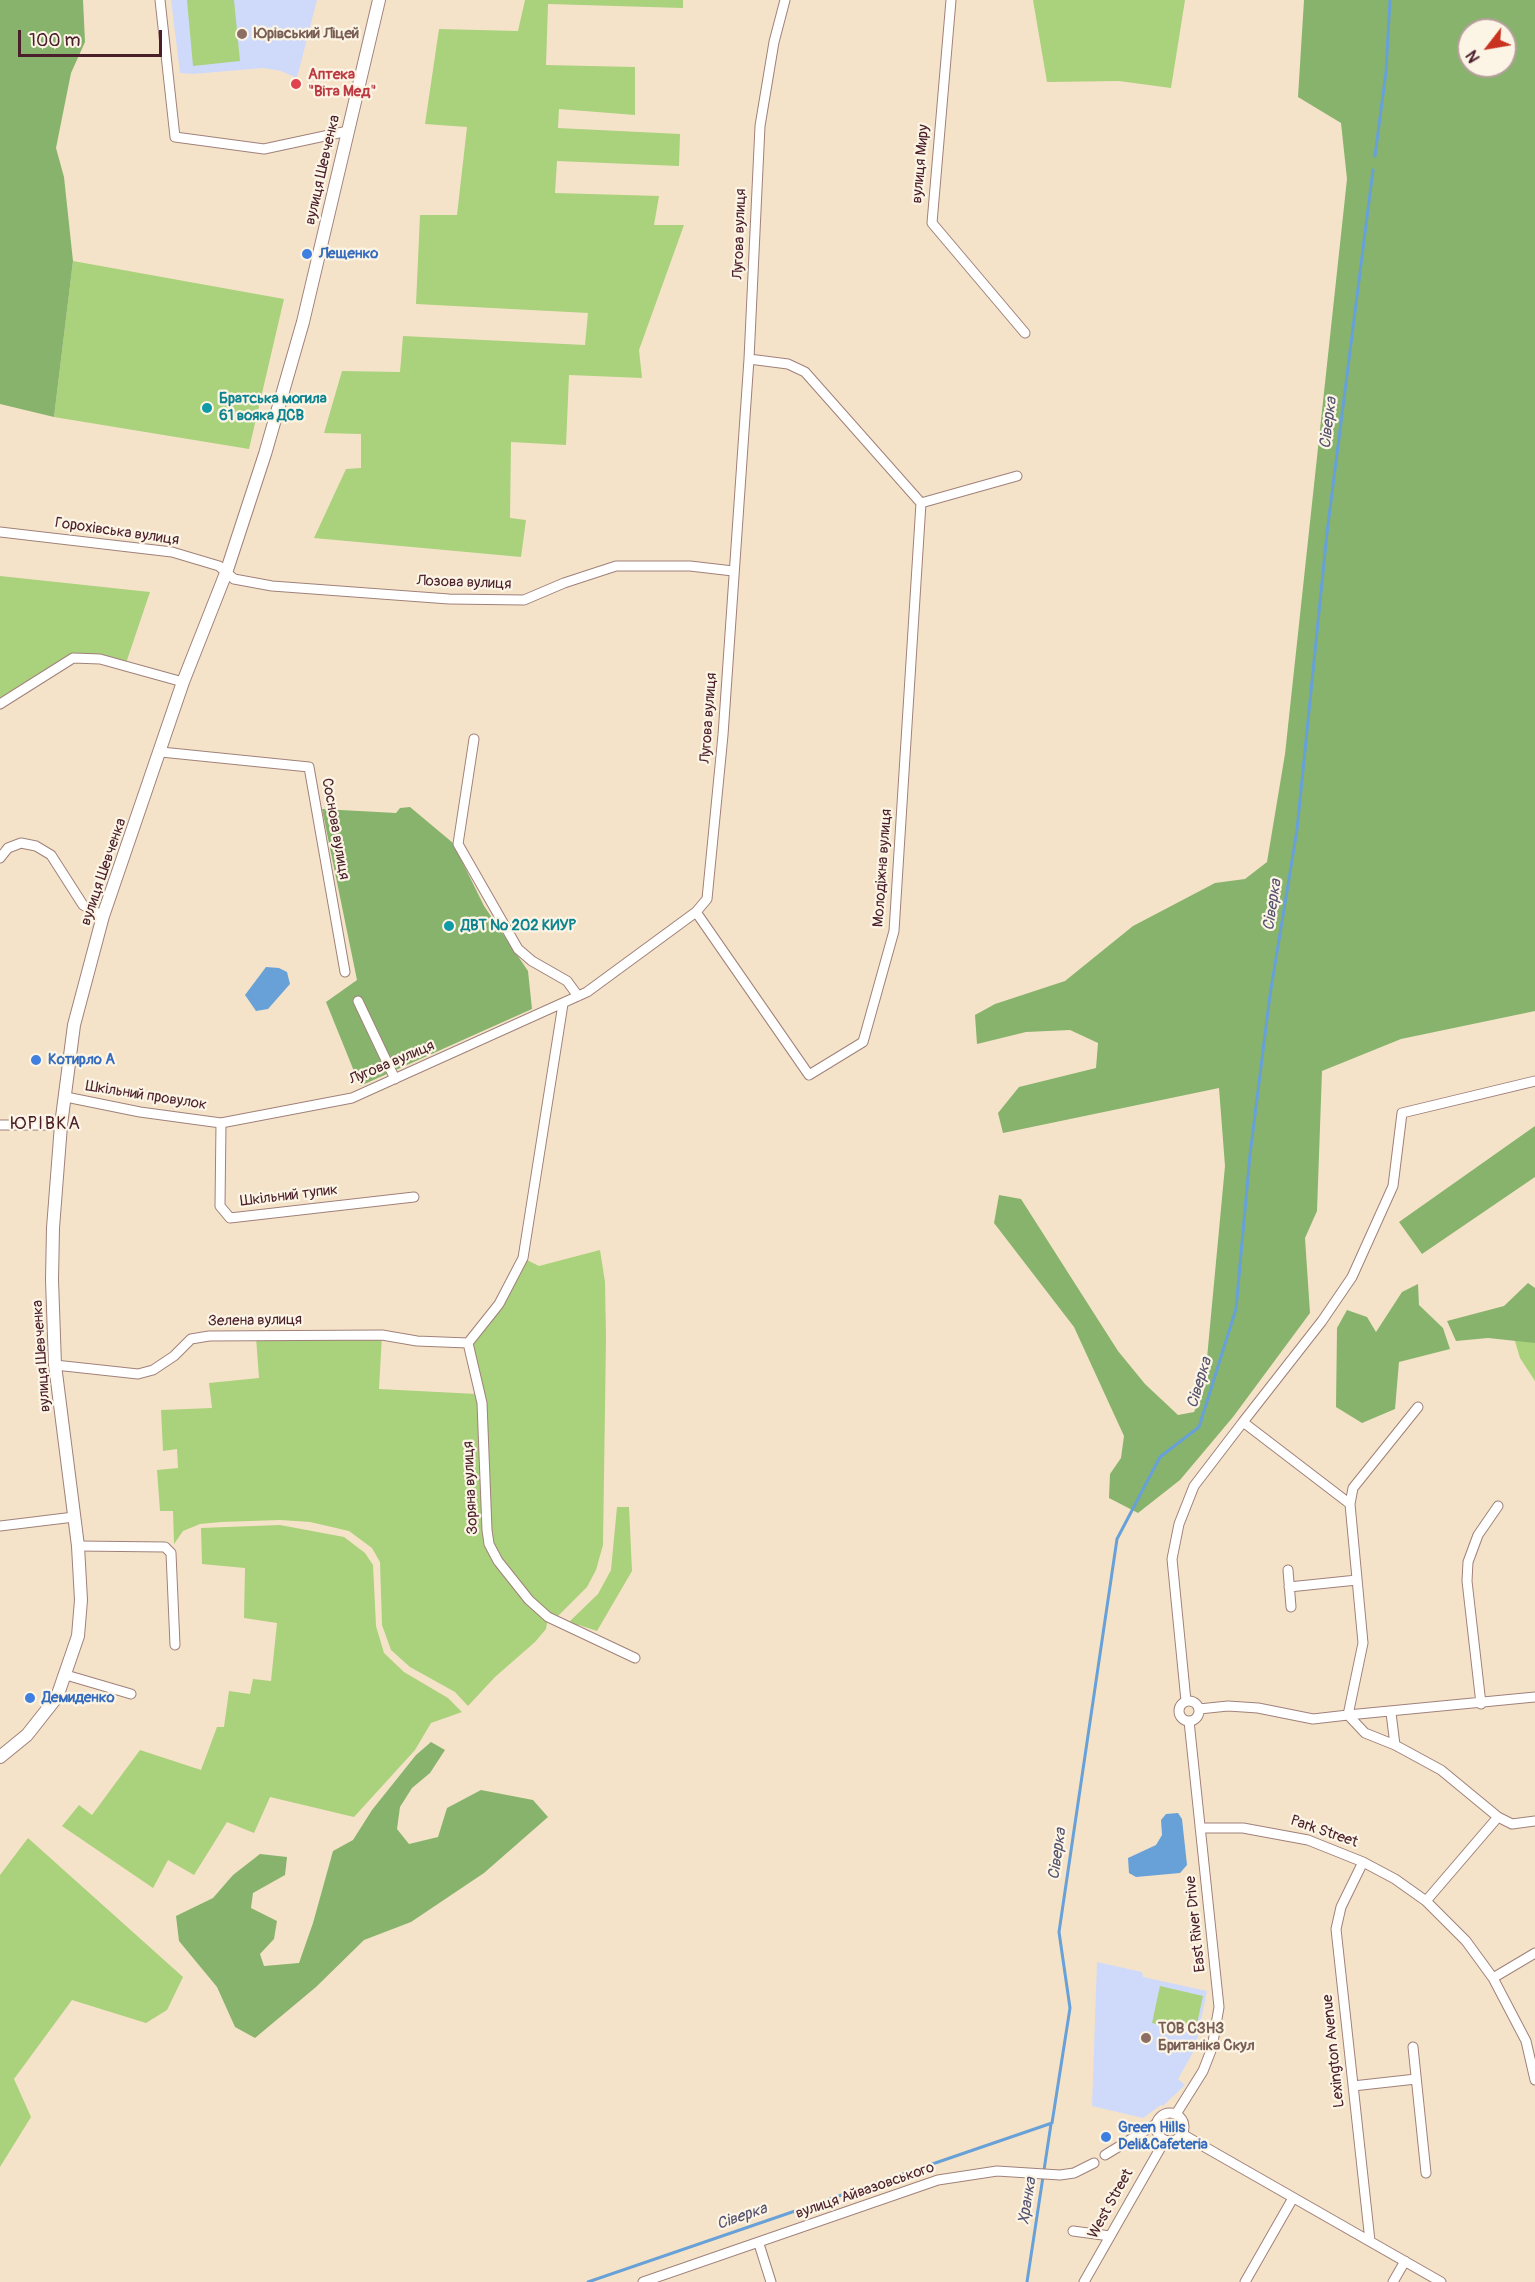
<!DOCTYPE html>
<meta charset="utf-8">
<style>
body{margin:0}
#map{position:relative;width:1535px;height:2282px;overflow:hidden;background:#f5e3c9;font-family:Pangolin,sans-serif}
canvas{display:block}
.north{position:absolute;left:1457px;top:18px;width:60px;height:60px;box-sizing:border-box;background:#fcf5e5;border:2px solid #b59f9b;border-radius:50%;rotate:239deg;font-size:16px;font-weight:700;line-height:24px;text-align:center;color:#4a1f2b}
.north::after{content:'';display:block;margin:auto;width:21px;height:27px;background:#c8321e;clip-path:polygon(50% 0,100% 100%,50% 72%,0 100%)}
.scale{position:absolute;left:18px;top:30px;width:144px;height:27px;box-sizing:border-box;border:3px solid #4a1f2b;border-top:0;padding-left:8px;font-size:18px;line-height:21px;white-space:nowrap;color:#4a1f2b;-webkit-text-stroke:4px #fcf5e5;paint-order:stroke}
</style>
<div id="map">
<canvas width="1535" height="2282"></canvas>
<div class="north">N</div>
<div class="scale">100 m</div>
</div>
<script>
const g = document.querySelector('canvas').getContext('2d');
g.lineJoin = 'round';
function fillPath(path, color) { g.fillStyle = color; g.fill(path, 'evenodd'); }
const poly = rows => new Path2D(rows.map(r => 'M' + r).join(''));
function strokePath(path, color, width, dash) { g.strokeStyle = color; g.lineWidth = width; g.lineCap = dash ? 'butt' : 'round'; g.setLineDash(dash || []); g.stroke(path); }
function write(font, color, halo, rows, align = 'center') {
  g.font = font + ' Pangolin,sans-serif'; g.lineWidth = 4.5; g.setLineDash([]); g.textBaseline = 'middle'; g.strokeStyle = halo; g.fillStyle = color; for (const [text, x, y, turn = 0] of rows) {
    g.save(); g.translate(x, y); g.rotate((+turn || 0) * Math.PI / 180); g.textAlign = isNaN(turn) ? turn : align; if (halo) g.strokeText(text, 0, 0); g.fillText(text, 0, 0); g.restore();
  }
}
const built = poly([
 [171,0,317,0,297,78,281,71,263,68,193,74,180,73],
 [1097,1962,1142,1972,1143,1977,1207,1991,1195,2049,1178,2079,1185,2085,1163,2106,1161,2105,1143,2118,1092,2106]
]);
const green = poly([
 [187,0,234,0,240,61,193,66],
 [525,0,683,0,683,8,548,4,546,65,635,67,635,115,559,109,558,128,680,134,679,166,557,161,555,193,659,196,654,225,684,225,639,350,642,378,569,375,566,445,511,442,510,518,526,520,521,557,314,538,346,469,361,468,361,434,324,433,342,371,400,372,403,336,585,345,588,313,416,304,420,215,457,215,467,127,425,124,439,29,518,31],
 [1033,0,1185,0,1171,88,1119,81,1047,82],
 [73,261,284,299,249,449,54,417],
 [0,576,150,592,125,666,73,658,0,704],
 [600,1250,605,1282,606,1337,603,1545,596,1570,587,1587,558,1616,569,1622,598,1594,611,1570,617,1507,629,1507,632,1571,597,1631,579,1625,574,1631,548,1617,546,1629,535,1642,495,1677,468,1706,455,1692,410,1667,391,1650,382,1625,380,1562,372,1548,349,1531,310,1522,280,1520,221,1522,200,1524,183,1531,174,1544,173,1511,160,1511,157,1470,178,1468,177,1449,163,1451,161,1410,212,1408,209,1383,259,1378,256,1337,382,1335,379,1389,477,1394,468,1343,499,1304,523,1258,539,1266],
 [1514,1338,1535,1343,1535,1381,1520,1358],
 [280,1525,344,1537,365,1553,373,1565,376,1626,384,1653,404,1672,448,1698,462,1712,431,1723,415,1750,354,1817,270,1797,254,1833,227,1822,194,1875,168,1860,153,1888,62,1826,79,1805,92,1815,140,1750,201,1770,217,1727,224,1727,229,1691,250,1694,253,1679,271,1681,277,1623,244,1618,245,1568,202,1564,201,1528],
 [28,1838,183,1977,167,2010,146,2023,72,2000,14,2079,31,2117,0,2167,0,1875],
 [1160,1986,1203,1996,1195,2033,1152,2023]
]);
const forest = poly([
 [0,0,83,0,85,42,71,73,56,148,64,177,73,261,54,417,0,404],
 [1304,0,1535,0,1535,1011,1401,1039,1322,1071,1317,1211,1305,1238,1310,1313,1233,1417,1180,1480,1138,1513,1109,1498,1110,1474,1121,1458,1124,1436,1074,1327,994,1223,999,1195,1021,1199,1118,1351,1145,1384,1178,1415,1194,1412,1204,1390,1225,1166,1219,1088,1003,1133,998,1113,1019,1087,1096,1068,1098,1043,1070,1030,1026,1032,977,1044,975,1015,995,1004,1065,981,1133,926,1215,883,1245,879,1267,862,1285,754,1347,179,1341,123,1298,97],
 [1469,30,1505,30,1505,66,1469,66],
 [410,807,453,843,484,906,528,971,532,1009,360,1086,326,1002,357,980,322,809,396,813,400,808],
 [1535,1126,1535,1177,1422,1254,1399,1222],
 [1528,1283,1535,1288,1535,1343,1488,1338,1456,1341,1447,1321,1504,1306],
 [1418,1284,1419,1305,1443,1328,1450,1349,1399,1362,1395,1409,1362,1423,1336,1407,1337,1328,1347,1310,1367,1317,1376,1332,1402,1292],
 [431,1742,445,1750,430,1773,412,1788,400,1807,397,1829,409,1844,438,1837,447,1808,481,1790,533,1800,548,1817,484,1873,411,1922,364,1940,316,1987,255,2038,235,2027,217,1987,179,1941,176,1916,213,1898,233,1875,260,1854,287,1857,285,1875,253,1893,251,1908,277,1921,274,1939,260,1954,264,1966,299,1963,313,1923,333,1851,353,1840,372,1810,416,1755]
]);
const water = poly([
 [266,967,279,968,287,972,290,984,268,1009,256,1011,245,995],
 [1178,1813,1182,1819,1187,1865,1180,1873,1136,1877,1129,1873,1128,1858,1156,1845,1162,1835,1161,1820,1166,1814]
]);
const stream = poly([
 [1375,156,1386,72,1390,0],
 [588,2282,1052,2123,1070,2008,1059,1932,1117,1539,1160,1457,1199,1427,1236,1309,1250,1155,1270,995,1297,830,1327,533,1373,170],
 [1027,2282,1051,2124]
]);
const minor = poly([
 [160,0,175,137,264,149,348,131],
 [951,0,932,223,1025,333],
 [921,503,1017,476],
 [0,532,172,552,219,566,234,579,272,586,449,599,524,600,564,583,616,566,690,566,733,571],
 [0,704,73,658,100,659,183,682],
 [474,739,458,844,518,949,532,961,567,981,578,996],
 [161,752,309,767,345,972],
 [0,858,8,848,21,843,36,846,51,855,83,905,103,916],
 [696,912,809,1075,863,1042,894,931,921,503,805,372,788,364,749,359],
 [358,1001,395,1079],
 [563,1004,523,1258,499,1304,468,1343,482,1403,487,1530,489,1544,498,1561,529,1600,548,1617,635,1658],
 [66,1097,140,1112,221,1123,352,1098,587,992,696,912,707,899,723,735,749,359,760,126,774,42,785,0],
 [221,1123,220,1206,230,1218,414,1197],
 [0,1125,61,1125],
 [55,1365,138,1374,153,1370,174,1356,191,1339,209,1336,382,1335,417,1341,468,1343],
 [1243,1422,1322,1321,1352,1277,1393,1186,1402,1113,1535,1081],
 [1350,1504,1353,1488,1418,1407],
 [0,1526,74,1517],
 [78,1546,165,1547,171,1553,175,1645],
 [1288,1570,1291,1607],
 [1289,1587,1357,1580],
 [66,1675,131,1694],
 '1179 1711a10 10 0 1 1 20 0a10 10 0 1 1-20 0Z',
 [1186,1701,1172,1559,1179,1524,1194,1486,1243,1422,1350,1504,1363,1643,1348,1715,1535,1697],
 [1481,1704,1467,1581,1468,1562,1478,1535,1498,1506],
 [1199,1709,1228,1706,1258,1708,1313,1719,1348,1715,1365,1733,1395,1745,1441,1770,1498,1817],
 [1391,1713,1395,1745],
 [1200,1828,1243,1828,1308,1840,1363,1862,1395,1879,1426,1901,1466,1941,1493,1978,1526,2041,1535,2080],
 [1363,1862,1341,1907,1336,1929,1370,2241],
 [1426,1901,1498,1817,1512,1824,1535,1821],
 [1493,1978,1535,1953],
 [1413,2047,1426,2173],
 [1353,2086,1416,2079],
 '1156 2127a14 14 0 1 1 28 0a14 14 0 1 1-28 0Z',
 [1176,2114,1203,2071,1212,2048,1219,2007,1189,1721],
 [1182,2134,1441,2282],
 [1105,2155,1156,2124],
 [1073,2231,1110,2236],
 [759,2244,771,2282],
 [643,2282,938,2180,997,2171,1060,2175,1074,2173,1094,2163],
 [1084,2282,1165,2140],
 [1245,2282,1293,2198],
 [1393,2282,1405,2261]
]);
const tertiary = poly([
 [0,1757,27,1735,57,1697,78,1636,81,1600,78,1546,55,1365,52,1280,53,1228,61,1125,74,1025,103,916,183,682,226,573,265,454,303,322,379,0]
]);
const markers = [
 [242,34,6,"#8d6e63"],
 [296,84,6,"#e0444e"],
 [307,254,6,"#3f7fe0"],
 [207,408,6,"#0f9aa8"],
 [449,926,6,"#0f9aa8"],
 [36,1060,6,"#3f7fe0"],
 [30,1698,6,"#3f7fe0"],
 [1146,2038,6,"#8d6e63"],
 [1106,2137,6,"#3f7fe0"]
];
const educationNames = [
 ["Юрівський Ліцей",254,34],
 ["ТОВ СЗНЗ",1158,2029],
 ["Британіка Скул",1158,2046]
];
const healthNames = [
 ["Аптека",308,75],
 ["\"Віта Мед\"",308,92]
];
const streetNames = [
 ["вулиця Миру",921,164,-85],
 ["вулиця Шевченка",323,170,-77],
 ["Лугова вулиця",740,234,-88],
 ["Горохівська вулиця",117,532,8],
 ["Лозова вулиця",464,583,2],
 ["Лугова вулиця",709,718,-86],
 ["Соснова вулиця",335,829,80],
 ["Молодіжна вулиця",883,868,-86],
 ["вулиця Шевченка",104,872,-71],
 ["Лугова вулиця",392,1063,-23],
 ["Шкільний провулок",146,1096,9],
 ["Шкільний тупик",289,1196,-7],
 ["Зелена вулиця",255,1321,-1],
 ["вулиця Шевченка",42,1356,-94],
 ["Зоряна вулиця",471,1488,-93],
 ["Park Street",1324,1832,19],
 ["Еаst Rіvеr Drive",1196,1924,-96],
 ["Lexington Avenue",1334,2051,-96],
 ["вулиця Айвазовського",865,2191,-19],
 ["West Street",1111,2204,-61]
];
const shopNames = [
 ["Лещенко",319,254],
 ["Котирло А",48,1060],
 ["Демиденко",42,1698],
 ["Green Hills",1118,2128],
 ["Deli&Cafeteria",1118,2145]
];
const cultureNames = [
 ["Братська могила",219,399],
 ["61 вояка ДСВ",219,416],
 ["ДВТ № 202 КИУР",461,926]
];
const waterNames = [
 ["Сіверка",1329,423,-83],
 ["Сіверка",1273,905,-81],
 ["Сіверка",1200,1383,-73],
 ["Сіверка",1058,1854,-82],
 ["Хранка",1028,2201,-81],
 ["Сіверка",742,2217,-19]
];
const quarterNames = [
 ["ЮРІВКА",46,1124]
];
fillPath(built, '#cfdafa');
fillPath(green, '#aad17c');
fillPath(forest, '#87b36c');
fillPath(water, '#67a1d7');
strokePath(stream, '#67a1d7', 3);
strokePath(minor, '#a0817a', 11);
strokePath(tertiary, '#a0817a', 14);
strokePath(minor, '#fff', 9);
strokePath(tertiary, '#fff', 12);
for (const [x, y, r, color] of markers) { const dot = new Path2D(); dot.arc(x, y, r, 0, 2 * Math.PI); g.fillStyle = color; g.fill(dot); strokePath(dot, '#fcf5e5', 2); }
write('bold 15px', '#785e54', '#fcf5e5', educationNames, 'left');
write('bold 15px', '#be3a42', '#fcf5e5', healthNames, 'left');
write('15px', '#4a1f2b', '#fcf5e5', streetNames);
write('bold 15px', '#366cbe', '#fcf5e5', shopNames, 'left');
write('bold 15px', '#0d838f', '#fcf5e5', cultureNames, 'left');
write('italic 16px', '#565370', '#fcf5e5', waterNames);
g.letterSpacing = '1.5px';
write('18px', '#4a1f2b', '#fcf5e5', quarterNames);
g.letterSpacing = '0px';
</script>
